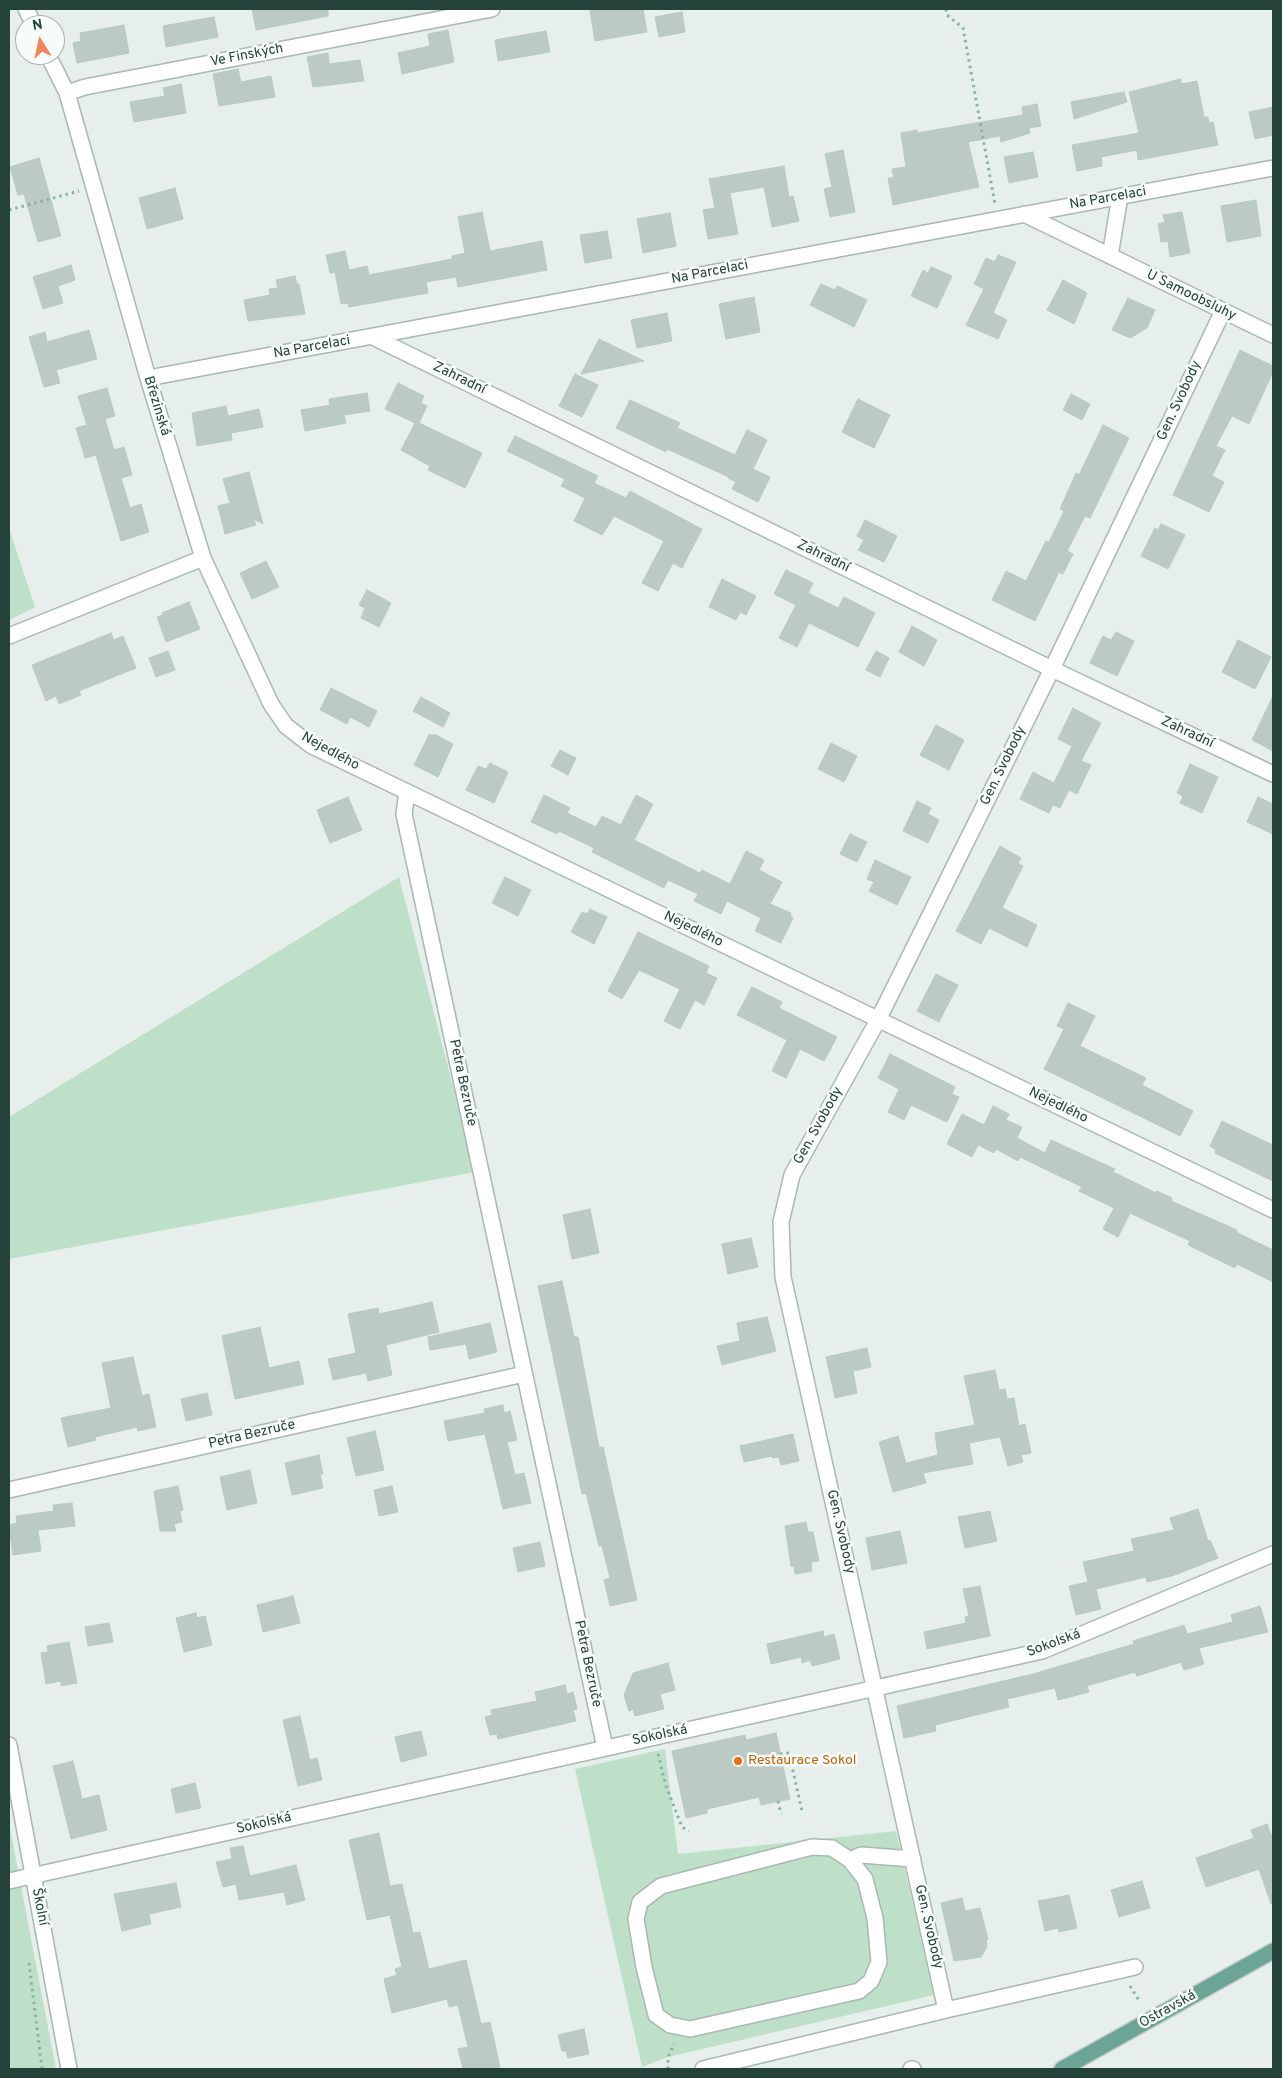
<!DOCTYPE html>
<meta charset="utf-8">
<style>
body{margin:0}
#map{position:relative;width:1282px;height:2078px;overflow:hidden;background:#e6efeb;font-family:Overpass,sans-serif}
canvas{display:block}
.frame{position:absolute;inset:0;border:10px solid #24423a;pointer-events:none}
.north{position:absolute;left:15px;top:15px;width:50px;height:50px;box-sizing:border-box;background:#f7fbf9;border:1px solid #a3b1ad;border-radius:50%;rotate:350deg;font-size:14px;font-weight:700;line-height:20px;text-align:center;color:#24423a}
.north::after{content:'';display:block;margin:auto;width:18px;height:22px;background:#f4845f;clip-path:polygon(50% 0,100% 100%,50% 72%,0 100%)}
</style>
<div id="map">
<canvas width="1282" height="2078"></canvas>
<div class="frame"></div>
<div class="north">N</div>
</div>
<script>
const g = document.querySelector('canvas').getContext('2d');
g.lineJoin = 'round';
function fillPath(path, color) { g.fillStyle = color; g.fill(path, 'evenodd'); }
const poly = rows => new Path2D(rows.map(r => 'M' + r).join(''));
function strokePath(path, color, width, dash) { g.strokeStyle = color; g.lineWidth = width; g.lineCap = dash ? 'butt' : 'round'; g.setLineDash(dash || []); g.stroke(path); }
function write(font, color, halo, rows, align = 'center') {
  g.font = font + ' Overpass,sans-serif'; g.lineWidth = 5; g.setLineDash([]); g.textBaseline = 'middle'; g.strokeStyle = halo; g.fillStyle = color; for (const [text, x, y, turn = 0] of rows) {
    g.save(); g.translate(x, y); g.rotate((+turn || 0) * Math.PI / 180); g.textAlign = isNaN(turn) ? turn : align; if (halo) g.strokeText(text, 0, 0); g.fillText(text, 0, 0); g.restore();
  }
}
const green = poly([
 [9,528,35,607,9,620,9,527],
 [399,877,475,1172,9,1259,9,1117],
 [665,1749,678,1854,896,1831,934,1995,668,2057,642,2067,575,1769],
 [9,1823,56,2069,9,2069]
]);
const building = poly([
 [252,9,328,9,328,16,256,30,252,9],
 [602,9,643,9,647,32,595,41,590,11,602,9],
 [682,12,685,32,659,37,655,17,682,12],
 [214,17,218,37,166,47,163,26,214,17],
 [124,25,129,53,77,63,73,43,81,41,80,33,124,25],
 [448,30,454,62,402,74,398,53,430,46,428,34,448,30],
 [546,31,550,52,498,61,495,40,546,31],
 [328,53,329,64,360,60,364,81,313,87,307,57,328,53],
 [238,69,241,82,271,76,275,97,219,106,213,74,238,69],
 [1181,79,1181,84,1197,81,1204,117,1208,117,1209,123,1213,122,1218,145,1138,160,1137,150,1101,157,1102,166,1077,171,1072,145,1139,133,1129,92,1181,79],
 [181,84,186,113,134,122,130,102,165,96,163,88,181,84],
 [1124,92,1127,102,1074,119,1071,102,1124,92],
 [1037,104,1041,126,1029,128,1030,133,1001,142,1000,136,968,142,979,187,893,205,888,178,894,178,892,169,906,167,901,133,917,130,917,133,1023,115,1022,107,1037,104],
 [1273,107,1273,135,1255,139,1249,112,1273,107],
 [843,150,855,212,830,217,824,189,832,187,825,154,843,150],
 [1033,152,1038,177,1009,183,1004,157,1033,152],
 [39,158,61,236,38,242,24,194,18,195,10,167,39,158],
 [784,166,789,197,793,196,799,221,772,227,764,187,730,193,738,234,708,239,703,210,715,208,709,179,784,166],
 [175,188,183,219,147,229,139,198,175,188],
 [1256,200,1261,236,1227,242,1221,206,1256,200],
 [482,212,490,251,542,241,547,270,458,287,456,277,426,282,428,293,349,307,348,303,341,304,335,272,339,272,330,273,326,255,345,251,349,270,367,266,369,275,452,259,452,256,465,253,458,217,482,212],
 [1182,212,1190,253,1170,257,1168,241,1161,242,1158,224,1165,222,1163,215,1182,212],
 [670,213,676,246,643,253,637,219,670,213],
 [607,231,612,258,585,263,580,235,607,231],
 [998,255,1016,262,993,313,1007,320,998,339,966,325,984,289,974,284,986,258,995,262,998,255],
 [71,265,75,280,58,286,63,303,43,309,33,277,71,265],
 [931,267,952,276,937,308,911,296,923,270,928,273,931,267],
 [295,276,297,284,299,284,305,314,248,321,244,300,270,295,269,289,278,288,276,280,295,276],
 [1063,280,1087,293,1074,324,1047,310,1063,280],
 [821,284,835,290,837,286,867,300,854,327,810,305,821,284],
 [754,297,760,332,726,339,719,304,754,297],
 [1128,298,1155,310,1147,328,1130,338,1112,330,1128,298],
 [667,313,672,341,637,348,631,320,667,313],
 [89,330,97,359,56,370,60,383,44,387,29,337,45,332,47,342,89,330],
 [599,339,644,361,581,374,599,339],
 [1240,350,1273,366,1273,372,1249,424,1232,416,1216,446,1225,450,1212,476,1224,482,1209,512,1173,495,1240,350],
 [575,374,598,385,582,417,559,406,575,374],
 [398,383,424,396,421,403,427,406,419,423,482,453,465,488,428,470,430,466,401,450,415,423,385,409,398,383],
 [107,388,115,416,105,419,114,450,124,447,132,475,121,478,130,508,141,504,149,532,121,541,96,455,85,458,76,428,87,425,78,396,107,388],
 [367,393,370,411,344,415,346,423,305,431,301,410,330,405,329,399,367,393],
 [1071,394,1090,404,1082,420,1063,410,1071,394],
 [858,399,890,415,874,448,842,432,858,399],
 [630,400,680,423,677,428,735,455,747,430,767,440,753,469,770,477,758,502,732,489,736,482,728,478,729,477,667,449,666,452,616,428,630,400],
 [226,406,228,416,259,409,263,427,231,433,232,440,197,446,192,413,226,406],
 [1103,425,1129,438,1090,518,1085,516,1067,551,1073,554,1063,574,1059,572,1035,621,992,600,1006,571,1026,581,1046,541,1049,542,1064,511,1060,509,1076,473,1079,475,1103,425],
 [515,436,598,476,594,483,626,498,630,491,702,529,682,568,673,563,658,591,642,583,664,541,614,516,602,535,574,521,585,498,561,486,565,479,507,451,515,436],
 [249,472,263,524,253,519,256,525,225,534,218,506,230,503,223,479,249,472],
 [865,520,897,536,884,562,858,550,864,540,857,536,865,520],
 [1161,524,1185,535,1168,569,1141,556,1155,528,1158,530,1161,524],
 [266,561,279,587,252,599,240,573,266,561],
 [786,570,813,583,808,593,838,608,844,597,875,613,858,647,809,623,797,647,779,638,796,605,774,594,786,570],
 [722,579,756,596,746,615,740,612,736,620,709,607,722,579],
 [367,590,391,603,379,627,361,618,365,608,359,605,367,590],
 [189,602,200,629,166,642,157,617,163,615,162,613,189,602],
 [912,626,937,640,924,666,899,652,912,626],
 [1116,632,1134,641,1117,676,1090,663,1103,636,1111,640,1116,632],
 [111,633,114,640,123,636,136,668,79,691,81,695,59,704,56,696,46,701,32,665,111,633],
 [1238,640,1271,657,1255,689,1222,672,1238,640],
 [168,651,175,670,156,677,149,658,168,651],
 [876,651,889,658,880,677,866,670,876,651],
 [331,688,377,711,369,727,350,717,347,724,320,710,331,688],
 [1273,696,1273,751,1252,740,1273,696],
 [421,697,450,713,443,727,413,711,421,697],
 [1073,708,1101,723,1081,761,1091,765,1077,794,1069,790,1060,808,1053,805,1049,813,1020,799,1033,772,1054,783,1072,746,1058,739,1073,708],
 [936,725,964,740,949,770,920,755,936,725],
 [429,735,436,735,453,744,438,777,414,765,429,735],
 [831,743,857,756,844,782,818,769,831,743],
 [560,750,576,758,568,775,551,766,560,750],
 [490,763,508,772,494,803,466,790,478,766,486,769,490,763],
 [1190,764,1218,777,1202,813,1180,803,1183,796,1177,793,1190,764],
 [544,795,570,808,567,813,596,827,602,816,621,825,636,795,653,804,634,840,700,873,702,870,730,884,746,851,764,860,759,870,782,882,770,904,791,913,790,916,793,918,781,943,755,931,761,918,727,901,721,914,694,901,698,894,668,880,664,888,592,852,594,848,559,831,557,834,531,822,544,795],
 [348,797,362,830,330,843,317,810,348,797],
 [1258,797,1273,804,1273,834,1247,822,1258,797],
 [917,801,931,808,928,814,939,820,928,843,903,831,917,801],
 [850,834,867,842,857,862,840,854,850,834],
 [1000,846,1021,858,1018,864,1023,866,1002,908,1037,925,1027,947,989,928,981,944,956,931,1000,846],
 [875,860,911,877,897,905,869,891,874,882,867,879,875,860],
 [505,877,531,890,518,916,492,903,505,877],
 [590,909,607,917,594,944,571,932,582,912,587,914,590,909],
 [638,932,709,966,706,973,717,978,704,1005,695,1000,680,1029,664,1021,680,989,639,970,622,999,608,991,638,932],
 [936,974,958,985,939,1022,917,1011,936,974],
 [752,987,782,1002,779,1008,837,1037,824,1061,800,1049,786,1078,772,1071,787,1040,737,1015,752,987],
 [1068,1003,1095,1016,1080,1046,1146,1078,1142,1085,1193,1111,1180,1136,1044,1069,1064,1029,1057,1026,1068,1003],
 [890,1054,955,1087,952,1094,959,1097,947,1122,911,1105,904,1120,888,1112,899,1089,878,1078,890,1054],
 [993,1106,1009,1114,1006,1120,1022,1127,1017,1138,1045,1153,1051,1140,1115,1169,1113,1172,1156,1193,1157,1191,1172,1198,1171,1201,1237,1230,1236,1232,1273,1250,1273,1282,1237,1264,1235,1268,1188,1245,1190,1241,1130,1213,1118,1237,1103,1229,1114,1208,1079,1191,1082,1187,1020,1157,1018,1161,996,1149,994,1153,978,1145,972,1157,947,1144,962,1114,984,1125,993,1106],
 [1222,1121,1273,1145,1273,1181,1215,1153,1216,1150,1210,1146,1222,1121],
 [590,1209,599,1253,572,1259,563,1215,590,1209],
 [751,1238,758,1267,728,1274,722,1244,751,1238],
 [562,1281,574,1337,578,1337,599,1447,603,1447,637,1600,610,1606,604,1580,610,1578,602,1546,599,1546,586,1493,582,1494,538,1286,562,1281],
 [432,1302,439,1332,386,1345,392,1375,368,1381,366,1373,333,1380,328,1359,356,1353,348,1314,378,1308,379,1314,432,1302],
 [767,1317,776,1351,722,1365,717,1346,740,1341,737,1323,767,1317],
 [490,1323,497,1352,469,1359,466,1344,430,1350,428,1337,490,1323],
 [260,1327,269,1368,299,1361,304,1384,235,1399,222,1336,260,1327],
 [867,1348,871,1367,853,1371,857,1393,835,1398,826,1357,867,1348],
 [133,1357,142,1396,149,1394,156,1427,138,1431,137,1427,95,1437,96,1440,68,1447,61,1418,111,1408,102,1363,133,1357],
 [995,1370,999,1390,1005,1389,1007,1399,1014,1398,1019,1426,1025,1424,1031,1453,1021,1455,1023,1462,1008,1466,1000,1437,969,1443,973,1464,923,1473,926,1483,893,1492,879,1442,898,1436,906,1463,938,1455,935,1433,975,1425,964,1376,995,1370],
 [207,1393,212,1415,186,1421,181,1399,207,1393],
 [503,1405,504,1413,510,1411,517,1440,507,1442,515,1475,524,1473,531,1503,503,1509,485,1434,448,1441,444,1421,485,1413,484,1409,503,1405],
 [375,1431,384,1470,356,1476,347,1438,375,1431],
 [793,1434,799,1461,781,1465,779,1457,773,1458,772,1456,744,1462,740,1446,793,1434],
 [319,1455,323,1474,320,1474,323,1488,292,1495,285,1463,319,1455],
 [250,1470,257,1503,227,1510,220,1477,250,1470],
 [178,1486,183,1510,180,1511,182,1522,174,1524,176,1531,160,1531,154,1491,178,1486],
 [392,1486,398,1512,379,1516,374,1490,392,1486],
 [72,1503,75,1526,38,1530,41,1551,13,1555,9,1525,17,1523,16,1516,54,1511,53,1505,72,1503],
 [1198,1509,1208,1541,1210,1540,1218,1558,1172,1576,1147,1582,1146,1577,1096,1589,1101,1609,1076,1615,1069,1586,1088,1582,1083,1562,1134,1551,1131,1539,1174,1530,1170,1518,1198,1509],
 [990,1511,997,1541,965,1548,958,1517,990,1511],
 [806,1522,808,1532,813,1532,819,1561,811,1562,812,1571,795,1574,794,1566,791,1566,785,1526,806,1522],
 [900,1531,907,1563,872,1570,866,1538,900,1531],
 [540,1542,545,1566,518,1572,513,1548,540,1542],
 [980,1586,990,1636,927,1649,924,1632,966,1623,965,1617,969,1616,963,1589,980,1586],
 [293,1596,300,1623,263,1632,257,1605,293,1596],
 [1260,1606,1268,1632,1199,1648,1204,1664,1184,1670,1181,1662,1137,1676,1135,1672,1087,1686,1089,1692,1058,1700,1055,1688,1007,1699,1009,1707,935,1725,936,1731,904,1738,897,1706,1033,1674,1134,1644,1133,1641,1184,1625,1187,1634,1233,1622,1231,1615,1260,1606],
 [196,1613,197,1618,205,1616,212,1645,184,1652,176,1618,196,1613],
 [109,1623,113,1642,88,1646,85,1627,109,1623],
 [823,1631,824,1637,834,1634,840,1659,812,1666,810,1660,802,1663,801,1657,771,1664,767,1644,823,1631],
 [69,1642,77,1683,61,1686,61,1681,46,1684,41,1653,48,1652,47,1646,69,1642],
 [668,1663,675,1690,660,1694,664,1709,635,1716,633,1709,629,1711,624,1695,633,1673,668,1663],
 [565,1685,567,1694,573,1692,577,1709,573,1710,576,1721,498,1739,497,1734,490,1735,485,1717,492,1715,491,1710,537,1701,535,1692,565,1685],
 [300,1716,310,1760,317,1758,322,1780,298,1786,283,1720,300,1716],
 [421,1731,427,1755,401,1762,395,1737,421,1731],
 [776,1733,790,1799,761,1805,759,1797,707,1809,707,1813,686,1818,672,1751,745,1735,746,1740,776,1733],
 [73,1761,82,1799,99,1795,107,1830,71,1839,53,1766,73,1761],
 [195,1783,201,1808,176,1813,171,1789,195,1783],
 [1267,1824,1273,1840,1273,1904,1271,1904,1259,1869,1206,1887,1196,1858,1254,1838,1251,1830,1267,1824],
 [379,1833,390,1886,402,1884,413,1933,420,1932,429,1969,466,1960,481,2024,490,2022,500,2067,463,2069,458,2049,468,2047,458,2005,449,2007,447,1999,392,2013,384,1979,397,1975,395,1969,402,1967,390,1915,367,1920,349,1840,379,1833],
 [243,1846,250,1876,296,1865,305,1900,287,1905,284,1892,239,1900,236,1884,223,1887,216,1862,232,1859,230,1848,243,1846],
 [1142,1881,1150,1908,1119,1917,1111,1890,1142,1881],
 [176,1883,181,1907,149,1914,151,1924,122,1931,114,1894,176,1883],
 [1069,1895,1077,1928,1059,1932,1058,1928,1045,1931,1038,1901,1069,1895],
 [962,1898,965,1911,980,1908,988,1939,986,1940,987,1947,981,1957,954,1961,941,1903,962,1898],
 [584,2029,589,2054,568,2058,566,2051,562,2051,558,2035,584,2029]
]);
const path = poly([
 [946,9,947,15,963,28,995,204],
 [9,210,79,191],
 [658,1754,666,1786,682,1827,689,1831],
 [780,1754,789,1753,802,1811],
 [778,1801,781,1814],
 [29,1963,42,2069],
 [1130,1986,1140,2002],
 [668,2069,668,2057,674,2044]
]);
const minor = poly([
 [26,9,34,25],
 [67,93,85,87,492,9],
 [1024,214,1273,335],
 [1110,256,1120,196],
 [373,337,1052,669,1273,774],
 [148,378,1273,168],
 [203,558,271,704,286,726,312,746,1273,1210],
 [9,636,203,558,148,378,67,93,48,55],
 [407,792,404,814,605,1748],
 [9,1490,524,1374],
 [9,1745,69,2069],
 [812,1847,832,1848,850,1860,865,1879,875,1918,879,1962,871,1981,859,1991,690,2029,670,2025,656,2015,644,1967,636,1919,640,1902,661,1886,812,1847],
 [850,1860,861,1855,913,1859],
 [9,1881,1042,1651,1273,1554],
 [946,2010,783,1277,781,1222,792,1175,878,1020,1052,669,1223,311],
 [703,2069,946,2010,1135,1967],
 [911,2069,913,2069]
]);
const major = poly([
 [1062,2069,1273,1951]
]);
const markers = [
 [738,1761,5,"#e8710a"]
];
const streetNames = [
 ["Ve Finských",247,56,-11],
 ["Na Parcelaci",1108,199,-10],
 ["Na Parcelaci",710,273,-11],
 ["U Samoobsluhy",1191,296,26],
 ["Na Parcelaci",312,348,-10],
 ["Zahradní",459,379,26],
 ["Gen. Svobody",1180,401,-65],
 ["Březinská",156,406,73],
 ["Zahradní",823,557,26],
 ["Zahradní",1187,733,25],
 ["Nejedlého",330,752,29],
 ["Gen. Svobody",1004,766,-64],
 ["Nejedlého",693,930,26],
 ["Petra Bezruče",462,1083,78],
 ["Nejedlého",1058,1106,26],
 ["Gen. Svobody",819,1126,-61],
 ["Petra Bezruče",252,1435,-13],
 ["Gen. Svobody",840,1532,77],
 ["Sokolská",1054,1644,-20],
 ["Petra Bezruče",587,1664,78],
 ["Sokolská",660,1736,-12],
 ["Sokolská",264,1824,-13],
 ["Školní",39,1907,79],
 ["Gen. Svobody",928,1927,77],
 ["Ostravská",1168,2010,-29]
];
const foodNames = [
 ["Restaurace Sokol",748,1761]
];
fillPath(green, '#bfe0c8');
fillPath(building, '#bbcac4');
strokePath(building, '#b8c9c2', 1);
strokePath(minor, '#a8b8b2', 18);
strokePath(major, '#c2cac8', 18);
strokePath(path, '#86b3a5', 3, [2.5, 4]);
strokePath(minor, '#fff', 15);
strokePath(major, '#6aa596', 15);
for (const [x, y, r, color] of markers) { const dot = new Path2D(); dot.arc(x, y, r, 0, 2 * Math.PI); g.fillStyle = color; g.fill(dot); strokePath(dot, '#f7fbf9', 2); }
write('14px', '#24423a', '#f7fbf9', streetNames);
write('14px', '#c56008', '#f7fbf9', foodNames, 'left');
</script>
